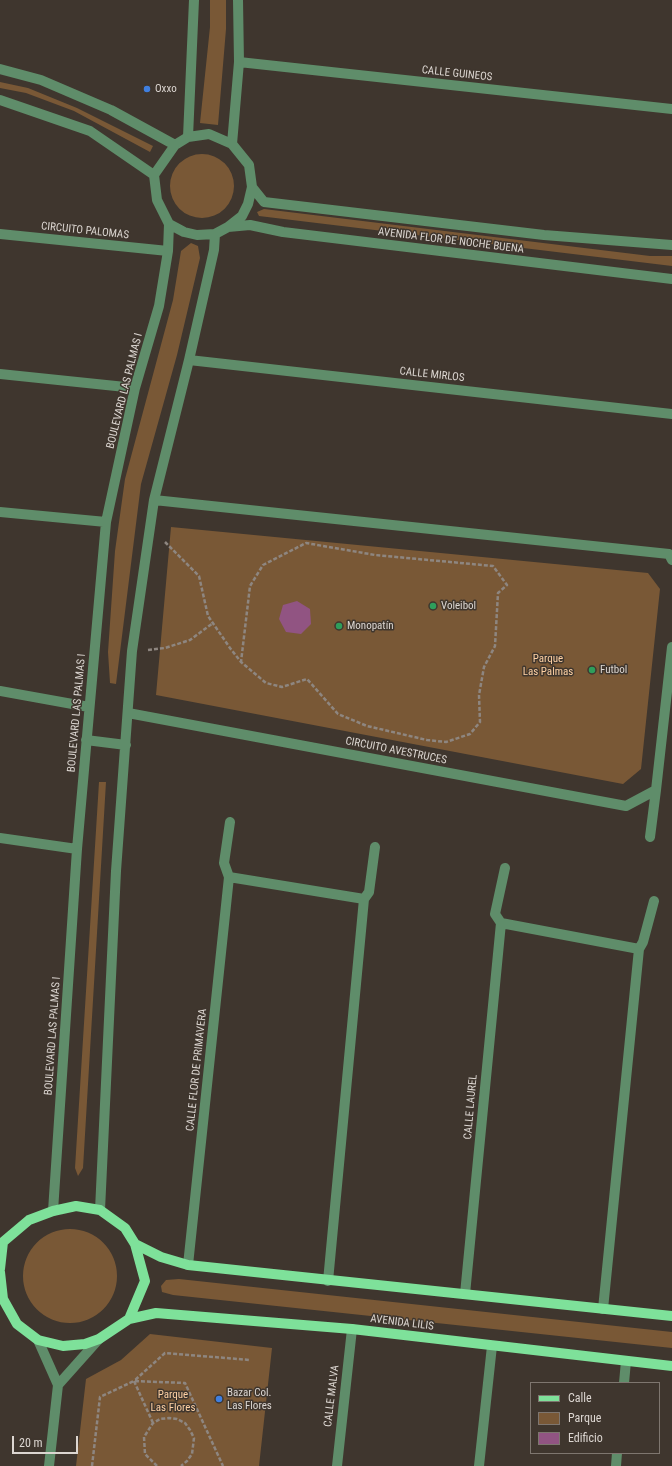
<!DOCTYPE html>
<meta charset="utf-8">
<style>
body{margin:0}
#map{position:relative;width:672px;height:1466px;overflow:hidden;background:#3f362e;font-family:"Roboto Condensed",sans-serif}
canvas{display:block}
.legend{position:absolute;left:530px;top:1382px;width:130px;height:72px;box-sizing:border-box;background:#3f362e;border:1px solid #7e766f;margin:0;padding:5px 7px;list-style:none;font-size:12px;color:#dcd6d1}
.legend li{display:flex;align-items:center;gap:8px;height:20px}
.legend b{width:20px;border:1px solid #7e766f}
.scale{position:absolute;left:12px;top:1436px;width:66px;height:18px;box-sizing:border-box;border:2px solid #dcd6d1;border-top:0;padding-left:5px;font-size:12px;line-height:14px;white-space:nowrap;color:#dcd6d1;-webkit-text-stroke:3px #3f362e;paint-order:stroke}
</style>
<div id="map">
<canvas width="672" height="1466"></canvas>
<ul class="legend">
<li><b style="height:5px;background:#7ee19a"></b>Calle</li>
<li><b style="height:11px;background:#795836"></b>Parque</li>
<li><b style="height:11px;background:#915482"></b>Edificio</li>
</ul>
<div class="scale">20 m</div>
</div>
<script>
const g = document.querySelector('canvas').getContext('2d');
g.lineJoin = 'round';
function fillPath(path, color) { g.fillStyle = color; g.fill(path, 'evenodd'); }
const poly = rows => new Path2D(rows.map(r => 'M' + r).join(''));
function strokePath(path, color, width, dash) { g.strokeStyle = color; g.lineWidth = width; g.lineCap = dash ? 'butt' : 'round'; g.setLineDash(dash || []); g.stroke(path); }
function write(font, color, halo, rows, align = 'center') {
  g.font = font + ' "Roboto Condensed",sans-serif'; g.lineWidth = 3; g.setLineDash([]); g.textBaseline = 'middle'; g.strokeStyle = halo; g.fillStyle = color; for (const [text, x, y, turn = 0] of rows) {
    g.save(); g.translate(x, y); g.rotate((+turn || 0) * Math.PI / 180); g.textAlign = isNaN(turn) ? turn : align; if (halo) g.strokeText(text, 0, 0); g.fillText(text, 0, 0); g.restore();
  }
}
const green = poly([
 [210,0,226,0,226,29,218,125,200,123,210,27],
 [0,82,28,88,77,108,153,146,150,152,74,111,26,93,0,88],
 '170 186a32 32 0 1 1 64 0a32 32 0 1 1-64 0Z',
 [264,209,650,256,672,256,672,266,259,216,257,212],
 [191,243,198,246,200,258,177,355,141,484,116,684,110,683,108,652,115,551,125,479,173,300,181,251],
 [171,527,648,573,660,589,641,769,623,784,156,695],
 [99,782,106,782,83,1168,78,1176,75,1168],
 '23 1276a47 47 0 1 1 94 0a47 47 0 1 1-94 0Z',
 [179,1279,672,1332,672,1348,173,1295,162,1292,161,1286,166,1280],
 [150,1334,272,1348,259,1466,76,1466,86,1379,121,1360]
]);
const building = poly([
 [297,601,310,609,311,624,301,634,286,632,279,619,283,605]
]);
const path = poly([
 [165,542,199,576,208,616,230,648,241,662,266,683,282,687,307,679,338,714,367,726,427,740,446,742,470,734,480,722,479,695,484,667,495,646,498,593,507,585,493,566,375,555,306,543,263,565,250,586,241,662],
 [148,650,165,648,190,640,213,623],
 [153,1423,134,1381,165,1353,250,1360],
 [92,1466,100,1397,134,1381,185,1383,223,1466],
 [157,1466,145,1454,144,1437,153,1423,160,1419,169,1418,177,1419,185,1423,190,1430,194,1438,192,1454,187,1461,181,1466]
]);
const minor = poly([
 [239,62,672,109],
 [0,69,41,80,111,110,175,145],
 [0,100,90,131,154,175],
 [188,137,194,0],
 [232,144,239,62,238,0],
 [252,187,264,202,544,235,672,245],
 [228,227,250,225,283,232,672,279],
 [0,234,168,251],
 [189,360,672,414],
 [0,374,135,388],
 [154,500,669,554,672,560],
 [0,512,106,522],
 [0,691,89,707],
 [128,713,626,806,656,790,672,647],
 [86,740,126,745],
 [650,837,656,790],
 [0,838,77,849],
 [229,877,224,863,230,822],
 [364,899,369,892,375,847],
 [501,923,495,914,505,868],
 [639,949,643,942,654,901],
 [100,1210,116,871,132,651,154,500,189,360,214,250,215,234],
 [53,1211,77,849,106,522,135,388,159,306,168,251,169,224,157,200,154,175,175,145,188,137,209,134,232,144,249,165,252,187,248,204,242,216,228,227,215,234,197,235,184,232,169,224],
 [188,1265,229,877,364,899,328,1281],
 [465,1294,501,923,639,949,603,1309],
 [38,1340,58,1385,49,1466],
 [624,1383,626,1361],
 [58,1385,99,1339],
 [337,1466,352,1329],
 [479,1466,492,1346],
 [616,1466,617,1453]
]);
const major = poly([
 [135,1244,161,1257,188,1265,672,1316],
 [0,1269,3,1242,29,1220,53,1211,76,1206,100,1210,125,1228,135,1244,145,1281,129,1319,99,1339,85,1344,63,1346,38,1340,17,1324,3,1299,0,1272],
 [129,1319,156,1313,352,1329,672,1366]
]);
const markers = [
 [147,89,4,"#3f7fe0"],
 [433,606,4,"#2e9e5b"],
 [339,626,4,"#2e9e5b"],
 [592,670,4,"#2e9e5b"],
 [219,1399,4,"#3f7fe0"]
];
const streetNames = [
 ["CALLE GUINEOS",457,74,6],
 ["CIRCUITO PALOMAS",85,231,6],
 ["AVENIDA FLOR DE NOCHE BUENA",451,241,7],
 ["CALLE MIRLOS",432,375,6],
 ["BOULEVARD LAS PALMAS I",125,391,-76],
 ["BOULEVARD LAS PALMAS I",77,713,-85],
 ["CIRCUITO AVESTRUCES",396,751,11],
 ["BOULEVARD LAS PALMAS I",53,1036,-86],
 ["CALLE FLOR DE PRIMAVERA",197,1070,-84],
 ["CALLE LAUREL",471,1107,-85],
 ["AVENIDA LILIS",402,1323,7],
 ["CALLE MALVA",332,1396,-83]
];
const poiNames = [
 ["Oxxo",155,89],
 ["Voleibol",441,606],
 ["Monopatín",347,626],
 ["Futbol",600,670],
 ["Bazar Col.",227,1393],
 ["Las Flores",227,1406]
];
const parkNames = [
 ["Parque",548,659],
 ["Las Palmas",548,672],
 ["Parque",173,1395],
 ["Las Flores",173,1408]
];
fillPath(green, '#795836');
fillPath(building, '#915482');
strokePath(path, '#8e8680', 2.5, [4, 2]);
strokePath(minor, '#5f8d6a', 10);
strokePath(major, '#7ee19a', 10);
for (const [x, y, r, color] of markers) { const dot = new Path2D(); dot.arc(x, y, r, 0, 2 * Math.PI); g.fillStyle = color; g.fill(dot); strokePath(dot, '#3f362e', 1.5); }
write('11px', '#dcd6d1', '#3f362e', streetNames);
write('11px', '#dcd6d1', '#3f362e', poiNames, 'left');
write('11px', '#fed0a3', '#3f362e', parkNames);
</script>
